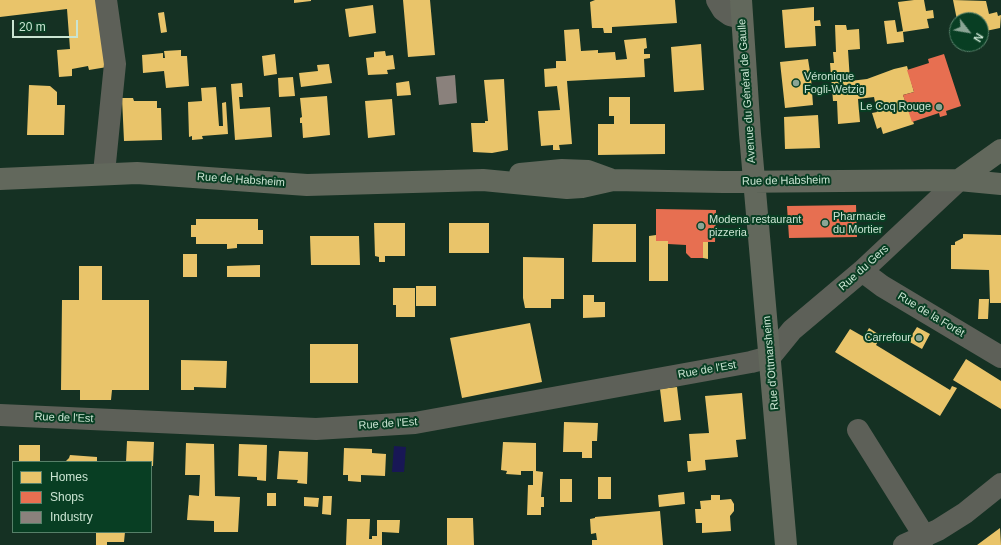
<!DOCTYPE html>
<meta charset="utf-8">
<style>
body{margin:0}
#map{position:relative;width:1001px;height:545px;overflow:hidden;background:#153123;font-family:Helvetica,sans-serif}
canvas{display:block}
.legend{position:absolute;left:12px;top:461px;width:140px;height:72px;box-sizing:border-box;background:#083e23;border:1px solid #568069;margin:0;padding:5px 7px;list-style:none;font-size:12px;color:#cae4d2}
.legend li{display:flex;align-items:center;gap:8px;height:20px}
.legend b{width:20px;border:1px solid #568069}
.north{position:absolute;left:949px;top:12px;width:40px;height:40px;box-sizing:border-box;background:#083e23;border:1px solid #568069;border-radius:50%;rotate:121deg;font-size:11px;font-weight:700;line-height:16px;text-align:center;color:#cae4d2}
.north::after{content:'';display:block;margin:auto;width:14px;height:18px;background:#8ba595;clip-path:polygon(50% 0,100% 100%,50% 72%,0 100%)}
.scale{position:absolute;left:12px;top:20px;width:66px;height:18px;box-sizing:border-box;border:2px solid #cae4d2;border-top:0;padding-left:5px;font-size:12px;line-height:14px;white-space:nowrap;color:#cae4d2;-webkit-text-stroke:3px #083e23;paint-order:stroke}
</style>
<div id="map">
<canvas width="1001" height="545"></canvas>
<ul class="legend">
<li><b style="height:11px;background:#e9c46a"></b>Homes</li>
<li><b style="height:11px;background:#e76f51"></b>Shops</li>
<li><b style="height:11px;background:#8a817c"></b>Industry</li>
</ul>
<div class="north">N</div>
<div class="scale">20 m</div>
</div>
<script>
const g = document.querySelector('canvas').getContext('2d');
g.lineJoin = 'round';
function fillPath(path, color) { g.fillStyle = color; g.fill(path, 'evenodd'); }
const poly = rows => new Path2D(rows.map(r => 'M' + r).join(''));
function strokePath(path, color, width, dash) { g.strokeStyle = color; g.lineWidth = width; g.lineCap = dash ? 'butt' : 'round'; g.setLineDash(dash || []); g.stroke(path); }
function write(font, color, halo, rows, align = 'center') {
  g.font = font + ' Helvetica,sans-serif'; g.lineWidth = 4; g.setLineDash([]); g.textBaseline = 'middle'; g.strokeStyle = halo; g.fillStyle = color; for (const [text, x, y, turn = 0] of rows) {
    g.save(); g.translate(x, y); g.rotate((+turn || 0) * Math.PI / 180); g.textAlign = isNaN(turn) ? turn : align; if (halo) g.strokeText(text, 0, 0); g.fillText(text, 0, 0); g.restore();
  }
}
const water = poly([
 [394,446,406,447,404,472,392,472]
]);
const homes = poly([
 [0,0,97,0,107,67,89,70,88,66,72,69,72,76,59,77,57,50,70,49,67,9,0,17],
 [294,0,311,0,311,1,294,3],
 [403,0,430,0,435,55,408,57],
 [595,0,675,0,677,23,612,27,612,33,604,33,603,28,592,28,590,2],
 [914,0,924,0,926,11,933,10,934,18,927,19,929,28,903,32,904,42,887,44,884,21,895,20,897,32,903,31,898,2],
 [953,0,986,1,989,14,997,12,998,16,1001,15,1000,28,981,32,981,20,957,20],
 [373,5,376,33,349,37,345,9],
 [814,7,814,21,820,20,821,26,815,26,816,46,785,48,782,10],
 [164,12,167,32,161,33,158,13],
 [835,25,846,25,847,30,859,29,860,49,848,50,850,81,867,79,894,69,907,66,914,92,903,95,914,124,883,134,881,127,877,129,872,113,877,112,874,97,858,99,860,122,838,124,837,101,833,101,830,63,834,63,833,52,836,52],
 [579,29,581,51,598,50,598,53,615,52,616,60,627,59,624,40,646,38,647,48,644,49,644,54,650,54,650,58,644,59,645,77,567,81,572,144,559,145,560,150,553,150,553,145,541,146,538,111,560,110,557,86,545,87,544,69,556,68,556,61,566,61,564,30],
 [701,44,704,90,674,92,671,47],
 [181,50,181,56,187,56,189,86,166,88,164,71,143,73,142,55,163,53,163,58,165,58,164,51],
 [385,51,386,56,393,55,395,69,387,70,388,74,368,75,366,58,374,57,374,52],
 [275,54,277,74,264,76,262,56],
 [808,59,811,78,813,105,785,108,780,62],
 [329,64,332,83,301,87,299,73,318,71,317,65],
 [293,77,295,96,279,97,278,78],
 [504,79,508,150,492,153,473,152,471,123,485,123,485,121,488,121,484,80],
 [409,81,411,95,397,96,396,83],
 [242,83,243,97,239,97,240,109,270,107,272,137,235,140,231,84],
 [29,85,50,86,57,92,57,105,65,105,64,135,27,135],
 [216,87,219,126,223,126,222,103,226,102,228,134,202,136,203,139,192,140,192,136,189,137,188,102,202,101,201,88],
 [327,96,330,135,303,138,302,123,300,123,300,118,302,117,300,98],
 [609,97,630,97,630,124,665,124,665,154,598,155,598,124,614,124,614,116,609,116],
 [122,98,133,98,134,101,157,101,157,108,161,108,162,140,124,141],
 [392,99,395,135,368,138,365,101],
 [818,115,820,148,785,149,784,117],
 [196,219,258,219,258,230,263,230,263,244,237,244,237,248,227,249,227,244,196,244,196,237,191,237,191,225,196,225],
 [374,223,405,223,405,256,385,256,385,262,379,262,379,257,375,256],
 [449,223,489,223,489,253,449,253],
 [593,224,636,224,636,262,592,262],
 [963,234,1001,235,1001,303,990,303,989,270,951,269,951,245,955,245,955,242,963,238],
 [656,235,656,241,668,241,668,281,649,281,649,236],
 [310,236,359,236,360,265,311,265],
 [703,242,708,242,708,259,703,258],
 [183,254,197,254,197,277,183,277],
 [523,257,564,258,564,299,551,299,551,308,525,308,523,298],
 [260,265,260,277,227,277,227,266],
 [79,266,102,266,102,300,149,300,149,390,112,390,111,400,80,400,80,390,61,390,62,300,79,300],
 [416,286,436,286,436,306,416,306],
 [393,288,415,288,415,317,396,317,396,305,393,305],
 [583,295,594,295,594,302,605,302,605,317,583,318],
 [979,299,989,299,988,319,978,319],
 [530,323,542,382,462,398,450,338],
 [917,327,930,334,922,349,908,341],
 [869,328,881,336,876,345,950,390,952,386,957,388,940,416,835,352,850,329,864,337],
 [310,344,358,344,358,383,310,383],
 [966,359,1001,381,1001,409,953,380],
 [181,360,227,361,226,388,194,387,194,390,181,390],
 [677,387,681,420,664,422,660,389],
 [742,393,746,439,736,440,738,457,705,460,706,470,688,472,687,461,691,461,689,434,709,433,705,396],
 [564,422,598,423,597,441,592,441,592,458,582,458,582,452,563,452],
 [127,441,154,442,153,466,151,466,151,462,126,462],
 [503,442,536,443,536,471,543,472,541,497,544,497,544,507,541,507,541,515,527,515,528,485,533,485,533,471,521,471,521,475,506,474,507,471,501,470],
 [186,443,214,444,215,496,240,497,238,532,214,532,214,521,187,520,189,495,199,496,200,475,185,475],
 [239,444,267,445,266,481,257,480,257,477,238,476],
 [19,445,40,445,40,462,19,462],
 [344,448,372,449,372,453,386,454,385,476,361,475,361,482,348,481,348,475,343,475],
 [279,451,308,452,307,484,297,483,298,480,277,479],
 [70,455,97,457,97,462,65,462,69,458],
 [598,477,611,477,611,499,598,499],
 [560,479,572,479,572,502,560,502],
 [684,492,685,504,659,507,658,495],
 [267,493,276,493,276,506,267,506],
 [711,495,720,495,720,500,731,499,734,504,734,511,730,516,731,531,702,533,702,523,696,523,695,509,701,509,700,501,711,500],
 [323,496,332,496,331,515,322,514],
 [304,497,319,498,318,507,304,506],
 [660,511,663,545,592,545,592,540,597,540,596,533,591,534,590,519,595,518,595,517],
 [447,518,473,518,474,545,447,545],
 [347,519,370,519,369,539,372,539,372,536,377,536,377,520,400,520,399,533,382,532,382,545,346,545],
 [1000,528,1001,545,977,545],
 [96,532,125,532,124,542,107,542,107,545,96,545]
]);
const shops = poly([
 [944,54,961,106,946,111,947,115,940,117,939,113,912,122,903,95,914,92,907,70,929,63,928,59],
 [856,205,857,237,789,238,787,206],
 [656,209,716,210,715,242,703,242,703,258,691,258,686,253,686,245,668,244,668,241,656,241]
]);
const industry = poly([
 [455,75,457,103,439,105,436,77]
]);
const minor = poly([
 [717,0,723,10,730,15,742,18],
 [104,173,115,64,106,0],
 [862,271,882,286,1001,357],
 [0,415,316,429,415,423,751,362,770,357,792,330,862,271,959,180],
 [858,430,925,537],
 [904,545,938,530,965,513,1001,484]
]);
const major = poly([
 [741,0,750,134,786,545],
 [520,174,562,170,588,171,610,179],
 [0,179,137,173,307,185,483,180,567,188,582,187,613,180,723,182,959,180,1001,184],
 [959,180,1001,150]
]);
const markers = [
 [796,83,4,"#8ba595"],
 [939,107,4,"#8ba595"],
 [825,223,4,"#8ba595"],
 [701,226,4,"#8ba595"],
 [919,338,4,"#8ba595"]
];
const poiNames = [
 ["Véronique",804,77],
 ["Fogli-Wetzig",804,90],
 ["Le Coq Rouge",931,107,"right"],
 ["Pharmacie",833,217],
 ["du Mortier",833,230],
 ["Modena restaurant",709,220],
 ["pizzeria",709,233],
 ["Carrefour",911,338,"right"]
];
const streetNames = [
 ["Avenue du Général de Gaulle",747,91,-94],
 ["Rue de Habsheim",241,180,4],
 ["Rue de Habsheim",786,181,-1],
 ["Rue du Gers",864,268,-42],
 ["Rue de la Forêt",931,315,31],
 ["Rue d'Ottmarsheim",771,363,-95],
 ["Rue de l'Est",707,370,-10],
 ["Rue de l'Est",64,418,2],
 ["Rue de l'Est",388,424,-4]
];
fillPath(water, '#181755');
fillPath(homes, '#e9c46a');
fillPath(shops, '#e76f51');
fillPath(industry, '#8a817c');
strokePath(minor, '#5d6058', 22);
strokePath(major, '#62685c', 22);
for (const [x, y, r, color] of markers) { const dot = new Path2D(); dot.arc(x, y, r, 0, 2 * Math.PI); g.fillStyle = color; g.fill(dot); strokePath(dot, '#083e23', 1.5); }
write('11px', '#cae4d2', '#083e23', poiNames, 'left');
write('11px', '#cae4d2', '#083e23', streetNames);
</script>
